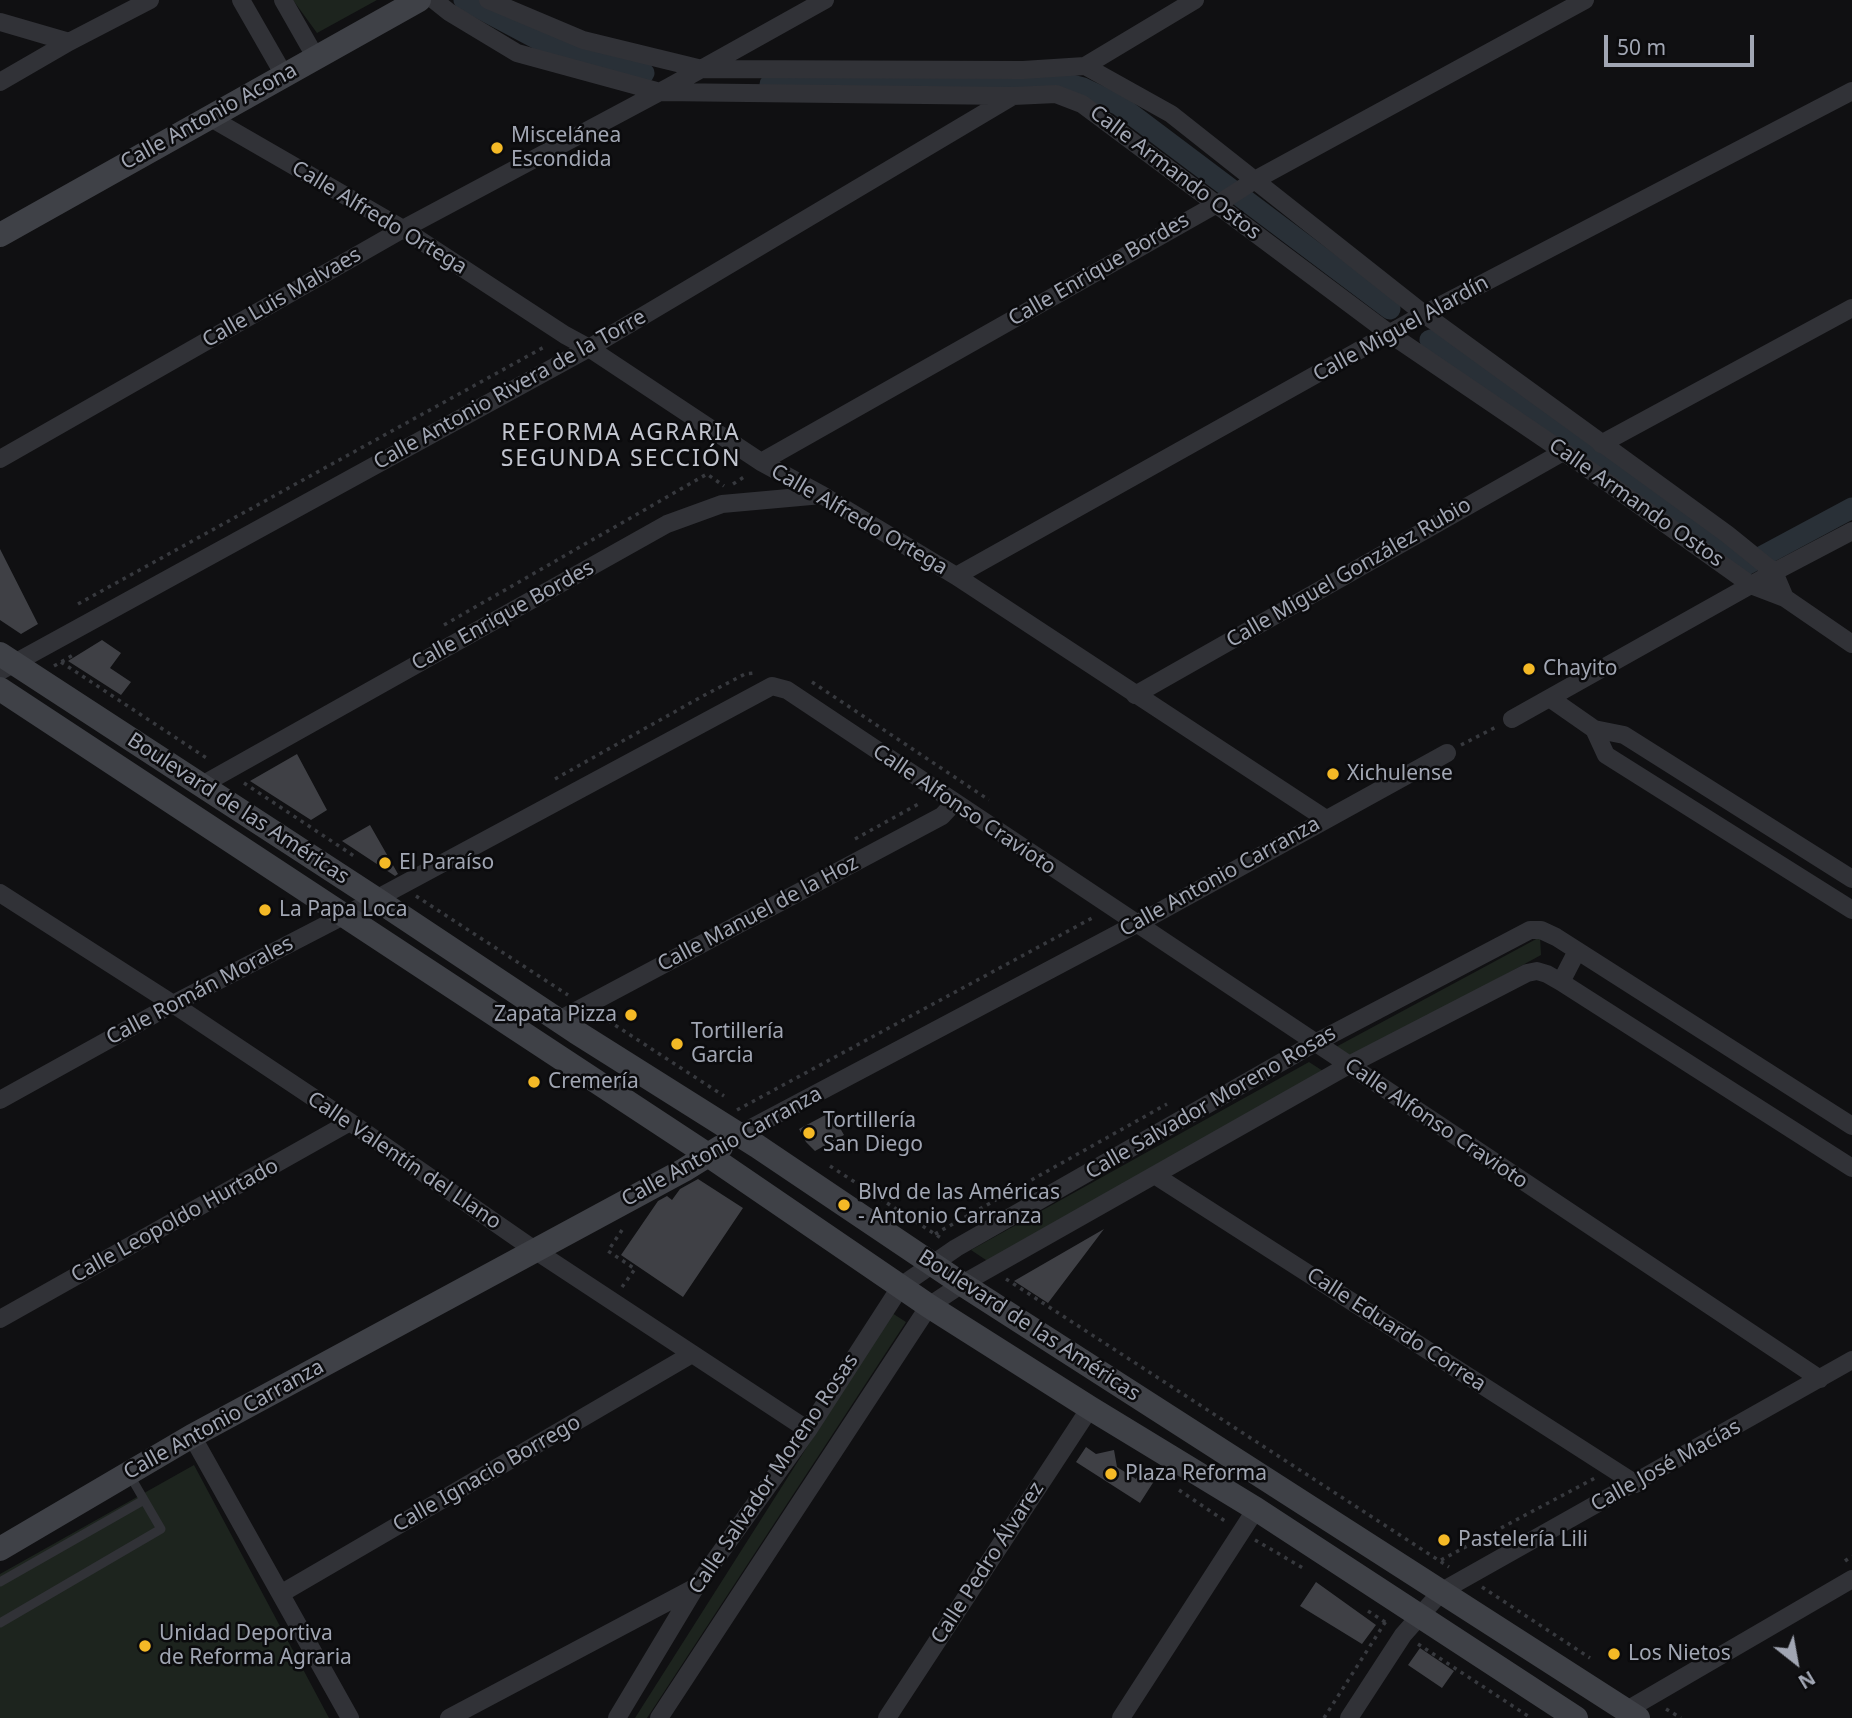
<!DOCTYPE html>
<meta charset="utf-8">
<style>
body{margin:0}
#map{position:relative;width:1852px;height:1718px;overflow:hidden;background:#101012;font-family:"Noto Sans",sans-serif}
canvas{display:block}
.north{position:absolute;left:1761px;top:1627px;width:70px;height:70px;-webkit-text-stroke:5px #0b0b0d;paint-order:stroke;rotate:149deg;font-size:19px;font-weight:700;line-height:28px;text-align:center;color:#a1a6b3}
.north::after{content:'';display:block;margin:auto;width:24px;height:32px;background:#a1a6b3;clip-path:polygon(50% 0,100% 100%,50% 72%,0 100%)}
.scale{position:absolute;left:1604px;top:35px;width:150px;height:32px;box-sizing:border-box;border:4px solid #a1a6b3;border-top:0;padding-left:9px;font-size:21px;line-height:24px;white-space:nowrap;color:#a1a6b3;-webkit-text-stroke:5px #0b0b0d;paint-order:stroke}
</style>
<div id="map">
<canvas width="1852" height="1718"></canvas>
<div class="north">N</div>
<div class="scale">50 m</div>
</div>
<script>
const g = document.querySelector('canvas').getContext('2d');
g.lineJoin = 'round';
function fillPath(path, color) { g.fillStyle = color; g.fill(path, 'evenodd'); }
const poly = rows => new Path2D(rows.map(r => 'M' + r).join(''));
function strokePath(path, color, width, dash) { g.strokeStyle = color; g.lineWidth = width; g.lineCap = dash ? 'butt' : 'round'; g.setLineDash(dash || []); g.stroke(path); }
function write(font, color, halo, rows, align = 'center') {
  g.font = font + ' "Noto Sans",sans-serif'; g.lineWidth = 5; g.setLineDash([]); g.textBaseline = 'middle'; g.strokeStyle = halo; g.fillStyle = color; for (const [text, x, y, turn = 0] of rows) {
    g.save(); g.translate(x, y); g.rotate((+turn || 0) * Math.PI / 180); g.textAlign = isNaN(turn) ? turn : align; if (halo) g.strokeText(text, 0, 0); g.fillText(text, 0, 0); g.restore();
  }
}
const green = poly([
 [293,0,377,0,317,33],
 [1540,937,1541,955,1349,1060,1334,1048],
 [1309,1062,1326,1073,989,1262,971,1250],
 [892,1313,906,1322,647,1718,635,1718],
 [194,1465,329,1718,0,1718,0,1574]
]);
const canal = poly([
 [464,0,545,43,644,73],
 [770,84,1060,82,1083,88,1119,105,1390,309],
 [1430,340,1744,566,1852,508]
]);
const building = poly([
 [0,549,38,624,21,634,0,620],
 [102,640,121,653,110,668,131,682,121,695,68,661],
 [297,754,327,810,311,820,250,781],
 [370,825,398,874,395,876,342,841],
 [831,1112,844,1135,815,1151,806,1142,799,1129],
 [698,1179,743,1208,683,1297,621,1255,658,1201,667,1196,672,1200,680,1189],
 [1104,1229,1048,1303,1014,1281],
 [1086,1447,1096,1454,1114,1450,1117,1467,1136,1479,1142,1469,1156,1478,1140,1503,1076,1462],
 [1316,1582,1376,1625,1362,1644,1300,1606],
 [1420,1648,1454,1671,1442,1688,1408,1665]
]);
const path = poly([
 [733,484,747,475],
 [78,604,546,346],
 [444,625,707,474,724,486],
 [61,662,208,759],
 [54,666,75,654],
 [812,682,989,800],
 [1461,745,1498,726],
 [555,779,701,697,745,674,754,673],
 [244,783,354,856],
 [855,839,922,802],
 [416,896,568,995],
 [601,1016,724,1096],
 [737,1110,1094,917],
 [830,1166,941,1238],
 [622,1230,608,1251,635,1269,622,1287],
 [935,1234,1167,1104],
 [1006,1279,1449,1567],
 [1179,1490,1225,1521],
 [1255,1540,1303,1568],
 [1441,1560,1595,1478],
 [1845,1561,1852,1556],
 [1482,1587,1590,1658],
 [1368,1611,1388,1624],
 [1418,1644,1531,1718],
 [1666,1709,1681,1718],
 [1324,1718,1386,1621]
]);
const lane = poly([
 [0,1582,144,1500],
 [0,1623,161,1529,129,1474]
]);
const street = poly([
 [241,0,284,75],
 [283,0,316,58],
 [434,0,449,12,517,53,660,92,1013,96,1056,94,1082,104,1390,334,1577,461,1751,585,1785,598,1852,644],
 [488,0,583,40,702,69,1023,70,1085,66,1171,114,1424,314,1727,534,1774,572,1785,598],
 [0,22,69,42],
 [1085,66,1195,0],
 [0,82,69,42,150,0],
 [209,117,403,229,565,335,589,348,761,462,822,495,956,576,1326,819],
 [1601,444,1852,308],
 [0,459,403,229,669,87,825,0],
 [761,462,1224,200,1255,180,1585,0],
 [956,576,1424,314,1852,91],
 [0,671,589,348,1013,96],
 [1135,695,1563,452],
 [1551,699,1594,729,1624,735,1852,879],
 [1512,719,1774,572,1852,531],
 [1594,729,1606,755,1852,910],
 [200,786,667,524,722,504,822,495],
 [0,893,173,1004,350,1122,536,1251,808,1430],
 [1561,982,1577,951],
 [559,1020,942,816,954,803],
 [0,1100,173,1004,376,899,772,686,787,690,1820,1379],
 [738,1135,1157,913,1447,753],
 [1156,1176,1636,1484],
 [0,1319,350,1122],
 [192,1436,350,1718],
 [282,1593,692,1354],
 [1627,1710,1852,1579],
 [449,1718,694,1588],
 [617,1718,695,1588,808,1430,901,1286,956,1248,1315,1043,1530,930,1541,930,1556,937,1852,1126],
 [659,1718,929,1306,962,1284,1349,1065,1527,973,1537,971,1547,974,1561,982,1852,1168],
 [887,1718,1090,1408],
 [1121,1718,1256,1509],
 [1349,1718,1403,1635,1442,1591,1852,1360]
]);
const secondary = poly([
 [0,235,419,0],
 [0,654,376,899,576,1032,757,1146,962,1284,1638,1718],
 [0,689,708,1155,929,1306,1090,1408,1256,1509,1576,1718],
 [0,1549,192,1436,684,1170,721,1147]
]);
const markers = [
 [497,148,7,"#f4b926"],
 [1529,669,7,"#f4b926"],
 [1333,774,7,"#f4b926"],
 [385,863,7,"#f4b926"],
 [265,910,7,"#f4b926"],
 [631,1015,7,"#f4b926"],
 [677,1044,7,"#f4b926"],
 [534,1082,7,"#f4b926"],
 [809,1133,7,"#f4b926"],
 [844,1205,7,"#f4b926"],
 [1111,1474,7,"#f4b926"],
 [1444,1540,7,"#f4b926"],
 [145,1646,7,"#f4b926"],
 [1614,1654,7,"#f4b926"]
];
const streetNames = [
 ["Calle Antonio Acona",209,117,-29],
 ["Calle Armando Ostos",1175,173,37],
 ["Calle Alfredo Ortega",379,218,31],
 ["Calle Enrique Bordes",1099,270,-30],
 ["Calle Luis Malvaes",282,298,-30],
 ["Calle Miguel Alardín",1401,329,-29],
 ["Calle Antonio Rivera de la Torre",510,390,-29],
 ["Calle Armando Ostos",1636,503,35],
 ["Calle Alfredo Ortega",859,520,30],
 ["Calle Miguel González Rubio",1349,573,-30],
 ["Calle Enrique Bordes",503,616,-29],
 ["Boulevard de las Américas",238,809,33],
 ["Calle Alfonso Cravioto",964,810,34],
 ["Calle Antonio Carranza",1220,877,-29],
 ["Calle Manuel de la Hoz",758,914,-28],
 ["Calle Román Morales",200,991,-28],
 ["Calle Salvador Moreno Rosas",1211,1103,-30],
 ["Calle Alfonso Cravioto",1436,1124,34],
 ["Calle Antonio Carranza",722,1147,-29],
 ["Calle Valentín del Llano",404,1161,34],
 ["Calle Leopoldo Hurtado",175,1221,-29],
 ["Boulevard de las Américas",1029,1326,33],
 ["Calle Eduardo Correa",1396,1330,33],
 ["Calle Antonio Carranza",224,1420,-29],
 ["Calle José Macías",1666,1466,-29],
 ["Calle Ignacio Borrego",487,1474,-30],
 ["Calle Salvador Moreno Rosas",774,1474,-56],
 ["Calle Pedro Álvarez",988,1563,-57]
];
const poiNames = [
 ["Miscelánea",511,136],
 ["Escondida",511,160],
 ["Chayito",1543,669],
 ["Xichulense",1347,774],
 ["El Paraíso",399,863],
 ["La Papa Loca",279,910],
 ["Zapata Pizza",617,1015,"right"],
 ["Tortillería",691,1032],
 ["Garcia",691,1056],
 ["Cremería",548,1082],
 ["Tortillería",823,1121],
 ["San Diego",823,1145],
 ["Blvd de las Américas",858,1193],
 ["- Antonio Carranza",858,1217],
 ["Plaza Reforma",1125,1474],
 ["Pastelería Lili",1458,1540],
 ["Unidad Deportiva",159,1634],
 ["de Reforma Agraria",159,1658],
 ["Los Nietos",1628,1654]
];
const neighbourhoodNames = [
 ["REFORMA AGRARIA",621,433],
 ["SEGUNDA SECCIÓN",621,459]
];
fillPath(green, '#1d241e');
strokePath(canal, '#293037', 21);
fillPath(building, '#3f4045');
strokePath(path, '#37393e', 3.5, [3.5, 5]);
strokePath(lane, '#313237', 9);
strokePath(street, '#313237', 18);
strokePath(secondary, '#3f4147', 24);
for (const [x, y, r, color] of markers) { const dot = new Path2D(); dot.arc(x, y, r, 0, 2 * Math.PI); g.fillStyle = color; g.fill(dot); strokePath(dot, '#0b0b0d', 2.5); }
write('21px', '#a1a6b3', '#0b0b0d', streetNames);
write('21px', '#a1a6b3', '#0b0b0d', poiNames, 'left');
g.letterSpacing = '2px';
write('23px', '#c2c5cf', '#0b0b0d', neighbourhoodNames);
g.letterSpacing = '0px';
</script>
